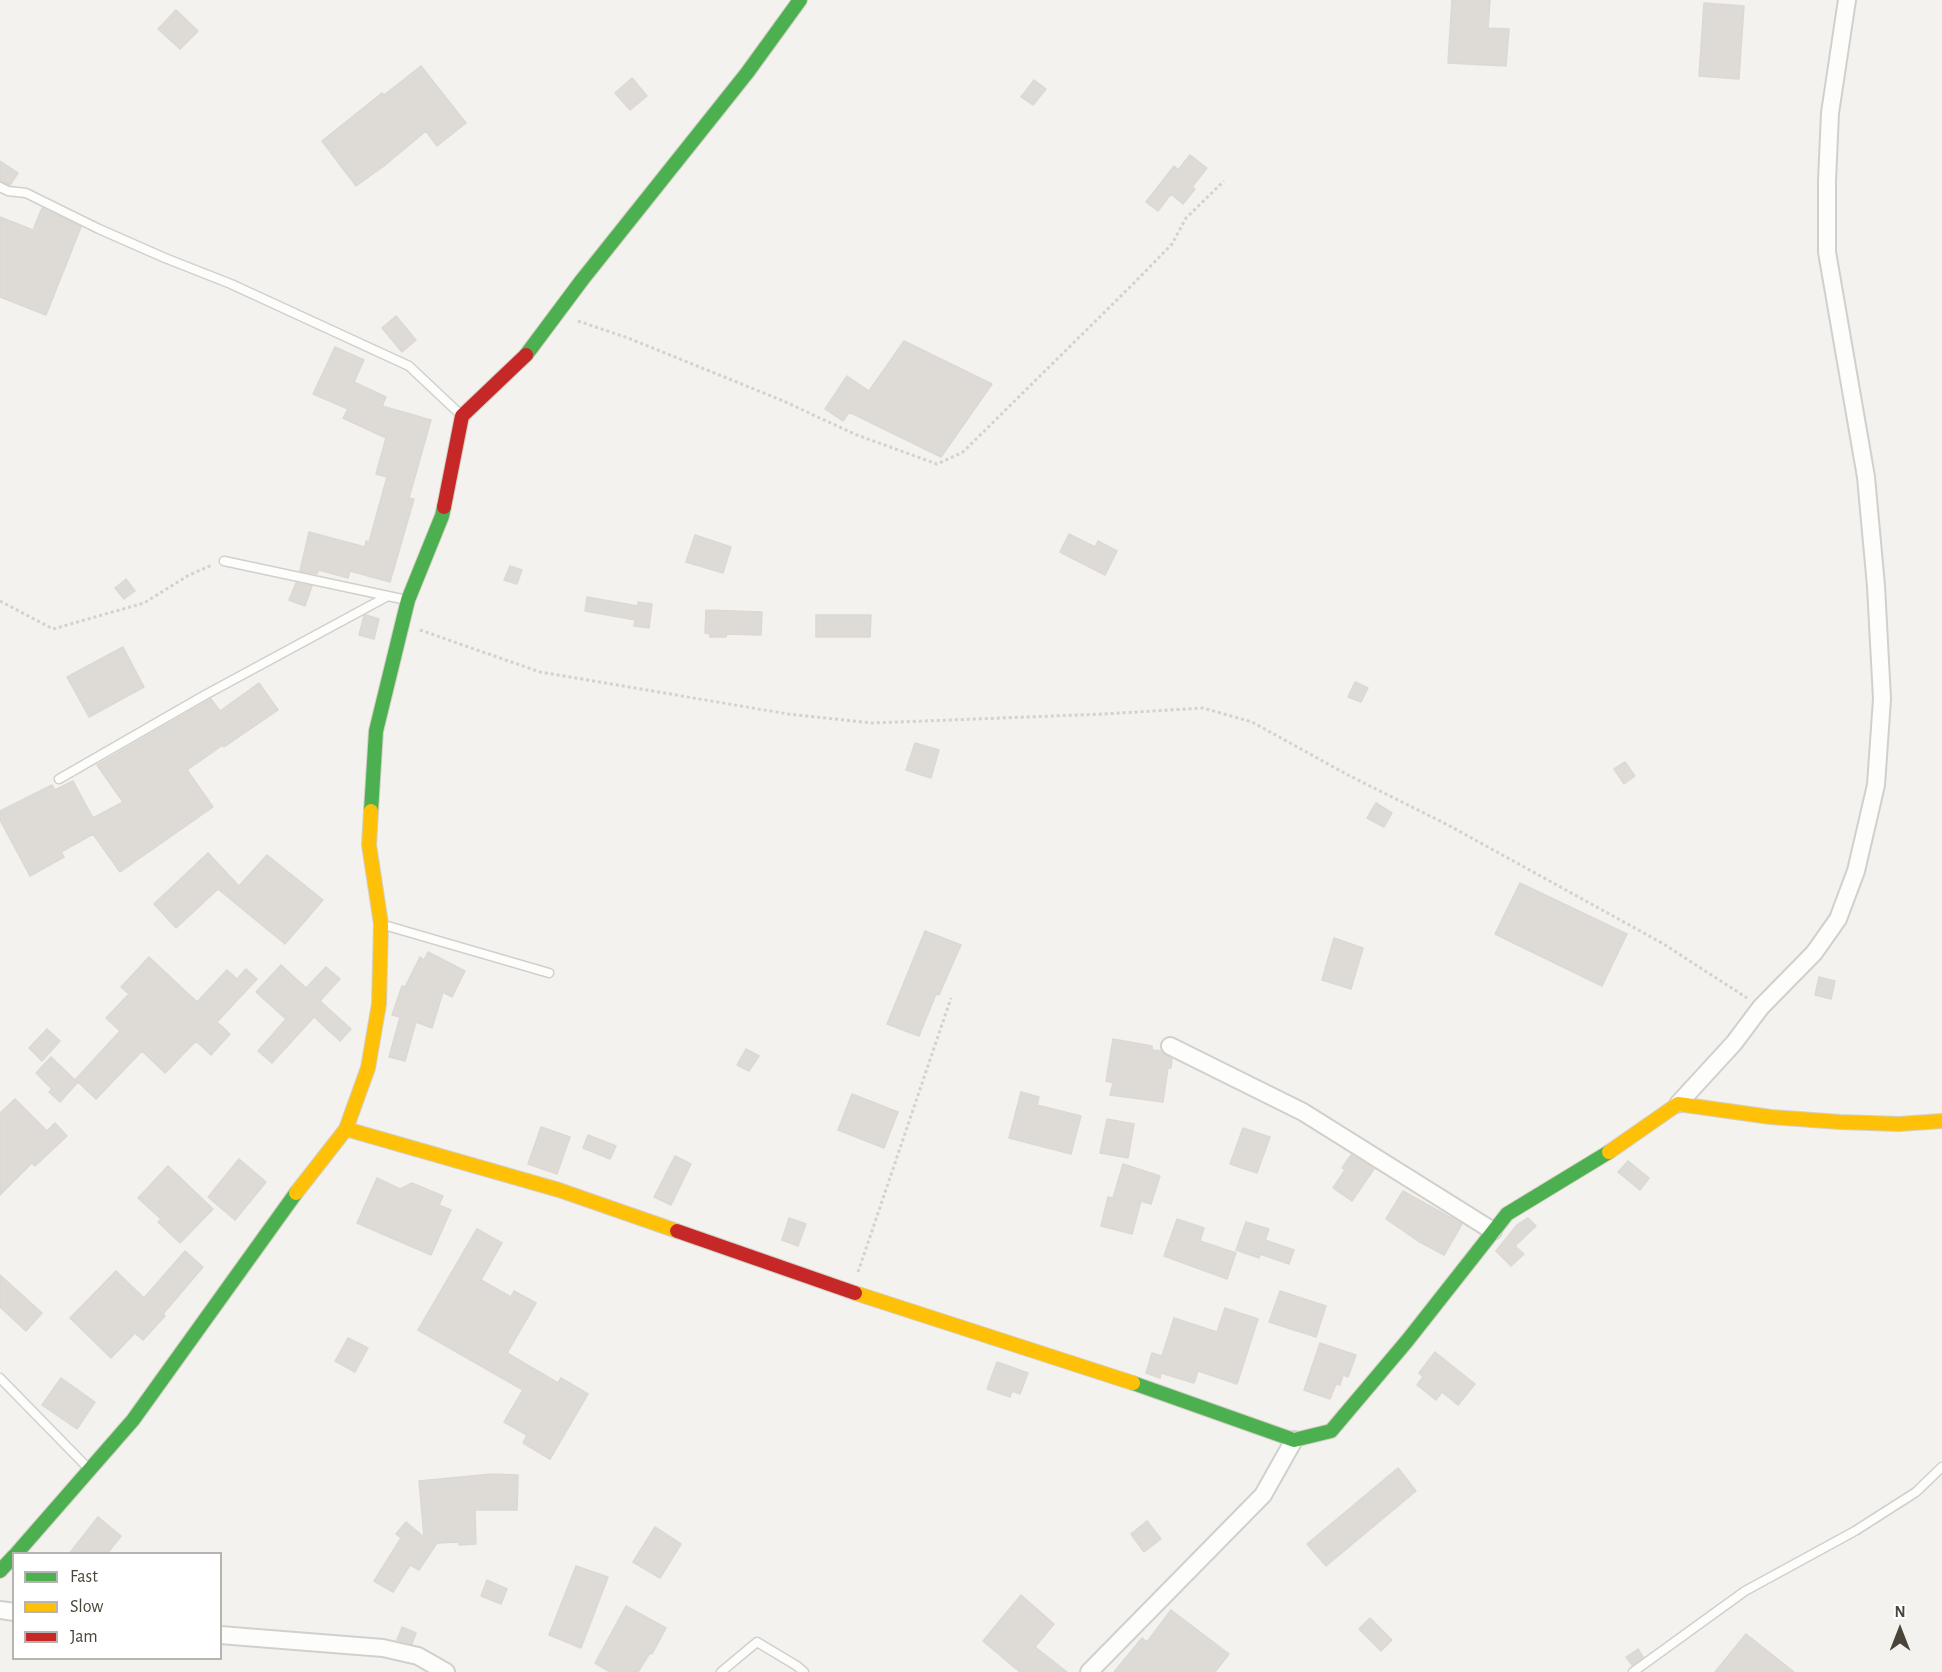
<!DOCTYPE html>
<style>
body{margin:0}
#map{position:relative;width:1942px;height:1672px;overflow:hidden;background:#f4f2ee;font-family:"Alegreya Sans",sans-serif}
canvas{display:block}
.legend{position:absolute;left:12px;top:1552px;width:210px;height:108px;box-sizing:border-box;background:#fff;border:2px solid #b7b4b0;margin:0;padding:8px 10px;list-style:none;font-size:18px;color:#4b4439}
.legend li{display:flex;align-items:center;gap:12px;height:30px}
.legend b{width:30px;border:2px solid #b7b4b0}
.north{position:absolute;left:1870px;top:1600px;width:60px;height:60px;-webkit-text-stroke:4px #fff;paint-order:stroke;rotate:0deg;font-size:16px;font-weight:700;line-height:24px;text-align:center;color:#4b4439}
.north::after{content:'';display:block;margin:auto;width:21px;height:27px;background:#4b4439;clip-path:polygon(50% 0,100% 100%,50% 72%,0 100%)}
</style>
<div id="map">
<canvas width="1942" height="1672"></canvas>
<ul class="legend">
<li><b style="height:8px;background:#4caf50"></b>Fast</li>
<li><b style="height:8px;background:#ffc107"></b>Slow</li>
<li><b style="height:8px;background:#c62828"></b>Jam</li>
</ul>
<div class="north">N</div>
</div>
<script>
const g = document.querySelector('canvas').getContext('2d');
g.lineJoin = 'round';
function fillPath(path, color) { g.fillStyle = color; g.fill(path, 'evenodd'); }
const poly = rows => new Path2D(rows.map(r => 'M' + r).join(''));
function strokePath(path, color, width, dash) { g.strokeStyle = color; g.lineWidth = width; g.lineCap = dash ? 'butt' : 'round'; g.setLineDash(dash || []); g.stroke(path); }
const building = poly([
 [1452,0,1490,0,1488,28,1509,29,1506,66,1448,63,1452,0],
 [1704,3,1744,6,1739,79,1699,76,1704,3],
 [176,10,198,31,180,49,158,29,176,10],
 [421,66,466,123,437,146,426,131,384,166,356,186,322,141,382,93,384,95,421,66],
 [632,78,647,96,630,110,615,93,632,78],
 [1034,80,1046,89,1033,105,1021,97,1034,80],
 [1190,155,1207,168,1192,187,1195,189,1183,204,1171,194,1158,211,1146,202,1174,166,1178,170,1190,155],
 [0,161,18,173,10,185,0,181,0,161],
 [42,208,81,227,46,315,0,297,0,217,33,230,42,208],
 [396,316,416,340,402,352,382,328,396,316],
 [904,341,992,384,941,457,849,412,843,421,825,409,847,376,869,391,904,341],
 [335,347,364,360,354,382,386,397,382,406,431,420,409,498,414,499,390,582,350,571,348,578,319,570,317,574,300,571,309,532,365,547,366,541,369,542,387,477,376,474,386,438,343,418,348,409,313,394,335,347],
 [1069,534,1095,547,1098,541,1117,551,1105,575,1060,552,1069,534],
 [695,535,731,547,723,573,686,562,695,535],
 [510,566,522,570,517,584,504,580,510,566],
 [126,579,135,591,124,599,115,588,126,579],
 [296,583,312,586,305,606,289,600,296,583],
 [587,597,638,606,638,602,652,604,649,628,634,626,635,620,585,611,587,597],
 [706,610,762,612,761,635,727,634,726,637,710,637,710,634,705,633,706,610],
 [366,615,379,619,374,639,359,635,364,616,366,615],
 [816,615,871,615,870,637,816,637,816,615],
 [123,647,144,687,89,717,67,677,123,647],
 [1355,682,1368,688,1361,702,1348,697,1355,682],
 [259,683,278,710,224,747,223,745,187,770,213,807,120,872,93,834,61,852,64,857,30,876,0,820,0,811,52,785,55,790,73,781,93,818,123,802,97,765,211,699,220,711,259,683],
 [915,743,939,750,931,778,906,770,915,743],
 [1625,762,1635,776,1624,784,1614,769,1625,762],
 [1376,803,1392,813,1384,827,1367,818,1376,803],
 [208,853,239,886,267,855,323,900,285,944,218,889,176,928,154,904,208,853],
 [1520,883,1627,934,1602,986,1495,934,1520,883],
 [925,931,961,945,939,995,936,994,919,1036,887,1024,925,931],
 [1334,938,1363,948,1351,989,1322,980,1334,938],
 [428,952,465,971,452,997,443,992,432,1028,416,1022,405,1061,389,1057,400,1017,392,1015,402,986,405,987,420,957,424,960,428,952],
 [149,957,197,1002,227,970,237,979,246,969,257,979,217,1022,230,1034,211,1055,196,1041,165,1073,142,1051,96,1099,78,1082,60,1102,49,1092,52,1089,36,1073,51,1057,75,1080,120,1031,106,1018,129,994,121,987,149,957],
 [281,965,306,988,326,967,340,979,320,1001,351,1029,340,1041,314,1017,272,1063,258,1051,286,1019,256,992,281,965],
 [1819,977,1835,981,1831,999,1815,995,1819,977],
 [47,1029,60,1041,42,1061,29,1048,47,1029],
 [1113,1039,1152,1046,1152,1050,1161,1051,1172,1059,1171,1068,1168,1068,1163,1102,1110,1095,1113,1083,1106,1081,1113,1039],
 [746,1049,759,1056,749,1071,737,1065,746,1049],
 [1021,1092,1039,1097,1037,1105,1081,1116,1071,1154,1009,1138,1021,1092],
 [852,1094,898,1112,884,1148,838,1130,852,1094],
 [15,1099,47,1131,55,1123,67,1136,35,1166,32,1163,0,1195,0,1113,15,1099],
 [1107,1119,1134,1124,1128,1158,1100,1153,1107,1119],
 [541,1127,570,1137,557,1174,528,1164,541,1127],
 [1243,1128,1270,1137,1257,1173,1230,1164,1243,1128],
 [588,1135,616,1146,610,1159,583,1148,588,1135],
 [1351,1155,1374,1169,1352,1201,1333,1188,1345,1170,1342,1168,1351,1155],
 [675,1156,691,1164,671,1205,654,1197,675,1156],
 [239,1159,266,1182,235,1220,208,1197,239,1159],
 [1628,1161,1649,1178,1640,1190,1618,1172,1628,1161],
 [1123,1164,1160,1176,1151,1204,1141,1201,1132,1234,1101,1226,1108,1197,1113,1198,1123,1164],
 [168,1166,213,1209,180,1243,158,1222,161,1219,138,1198,168,1166],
 [377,1178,400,1189,412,1183,443,1196,439,1205,451,1210,431,1255,357,1223,377,1178],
 [1403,1191,1462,1224,1444,1255,1418,1241,1386,1219,1403,1191],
 [789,1218,806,1224,798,1246,782,1240,789,1218],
 [1528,1218,1536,1226,1515,1246,1524,1254,1511,1266,1496,1251,1517,1225,1528,1218],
 [1177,1219,1204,1228,1200,1241,1236,1253,1227,1279,1164,1256,1177,1219],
 [1246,1222,1269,1229,1265,1240,1294,1250,1289,1264,1260,1254,1259,1258,1236,1250,1246,1222],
 [477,1229,502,1243,481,1280,511,1297,514,1291,536,1303,507,1353,558,1383,561,1378,588,1394,550,1459,523,1443,527,1435,504,1422,523,1390,418,1330,477,1229],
 [185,1251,203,1267,163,1314,165,1316,143,1340,135,1333,111,1358,70,1318,116,1271,144,1298,185,1251],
 [0,1275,42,1313,26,1331,0,1307,0,1275],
 [1280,1291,1326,1306,1316,1337,1269,1322,1280,1291],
 [1225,1308,1258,1319,1237,1384,1198,1371,1194,1383,1161,1373,1160,1378,1146,1373,1152,1353,1162,1356,1174,1318,1217,1332,1225,1308],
 [348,1338,368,1348,355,1372,335,1361,348,1338],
 [1320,1343,1356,1355,1348,1377,1343,1375,1340,1385,1336,1384,1330,1399,1304,1390,1320,1343],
 [1435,1352,1475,1384,1458,1405,1442,1392,1436,1400,1417,1385,1423,1377,1419,1373,1435,1352],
 [997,1362,1028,1373,1020,1394,1012,1391,1010,1397,987,1389,997,1362],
 [61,1378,95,1402,77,1429,42,1405,61,1378],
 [1398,1468,1416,1491,1326,1566,1307,1544,1398,1468],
 [492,1474,518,1475,517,1510,475,1510,476,1544,459,1545,459,1542,437,1543,419,1570,410,1565,393,1592,374,1581,401,1538,396,1534,406,1522,424,1537,419,1481,492,1474],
 [98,1517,121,1536,107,1554,69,1554,98,1517],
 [1147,1521,1161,1539,1144,1552,1131,1534,1147,1521],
 [655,1527,681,1544,660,1578,633,1562,655,1527],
 [576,1566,608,1577,581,1648,549,1635,576,1566],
 [487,1580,507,1589,501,1604,481,1596,487,1580],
 [1021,1595,1054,1624,1035,1647,1067,1672,1020,1672,983,1641,1021,1595],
 [626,1606,666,1628,652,1654,650,1653,638,1672,610,1672,595,1663,626,1606],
 [1171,1610,1229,1654,1215,1672,1114,1672,1142,1638,1147,1642,1171,1610],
 [1370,1618,1392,1640,1381,1651,1359,1629,1370,1618],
 [402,1627,416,1633,412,1644,397,1640,402,1627],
 [1746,1634,1794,1672,1715,1672,1746,1634],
 [1638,1649,1643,1657,1632,1665,1626,1657,1638,1649]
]);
const path = poly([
 [578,321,628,338,781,400,857,435,937,464,963,452,1133,284,1172,244,1186,218,1224,181],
 [0,601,53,629,144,603,189,575,212,565],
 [420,630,540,672,788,714,872,723,1104,714,1203,708,1252,722,1348,775,1448,825,1662,943,1747,998],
 [858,1272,951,998]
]);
const lane = poly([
 [0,187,8,191,26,193,99,229,165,258,231,284,409,366,461,415],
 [224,561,388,596],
 [59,779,205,695,388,596,407,600],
 [384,925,549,973],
 [0,1378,88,1468],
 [721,1672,757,1642,797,1666,804,1672],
 [1633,1672,1745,1591,1855,1531,1916,1492,1942,1467]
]);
const street = poly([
 [1170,1046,1303,1112,1493,1231],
 [1678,1104,1734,1043,1761,1007,1814,953,1838,919,1856,871,1876,785,1882,699,1876,586,1866,477,1827,252,1827,181,1830,113,1847,0],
 [0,1610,14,1612],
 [220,1635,383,1648,418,1656,446,1672],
 [1089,1672,1263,1495,1294,1440]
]);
const fast = poly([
 [526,355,582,280,747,73,800,0],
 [371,811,376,731,408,600,442,516,444,507],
 [1133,1383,1294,1440,1331,1431,1407,1341,1507,1214,1609,1152],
 [16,1554,133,1420,296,1193],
 [0,1571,14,1556]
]);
const slow = poly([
 [346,1129,559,1190,677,1231],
 [1609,1152,1678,1104,1771,1117,1840,1122,1899,1124,1942,1121],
 [296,1193,346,1129,368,1068,379,1004,381,924,369,845,371,811],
 [855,1293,1133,1383]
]);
const jam = poly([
 [444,507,462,416,526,355],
 [677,1231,855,1293]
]);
fillPath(building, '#dedbd6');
strokePath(building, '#dcd9d4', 1.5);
strokePath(lane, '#d2d0cb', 11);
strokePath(street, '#d2d0cb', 20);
strokePath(fast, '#d3cfc5', 16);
strokePath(slow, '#d3cfc5', 16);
strokePath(jam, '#d3cfc5', 16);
strokePath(path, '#d3d2cc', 3, [3, 3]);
strokePath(lane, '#fdfdfc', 8);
strokePath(street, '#fdfdfc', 16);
strokePath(fast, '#4caf50', 14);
strokePath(slow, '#ffc107', 14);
strokePath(jam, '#c62828', 14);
</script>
